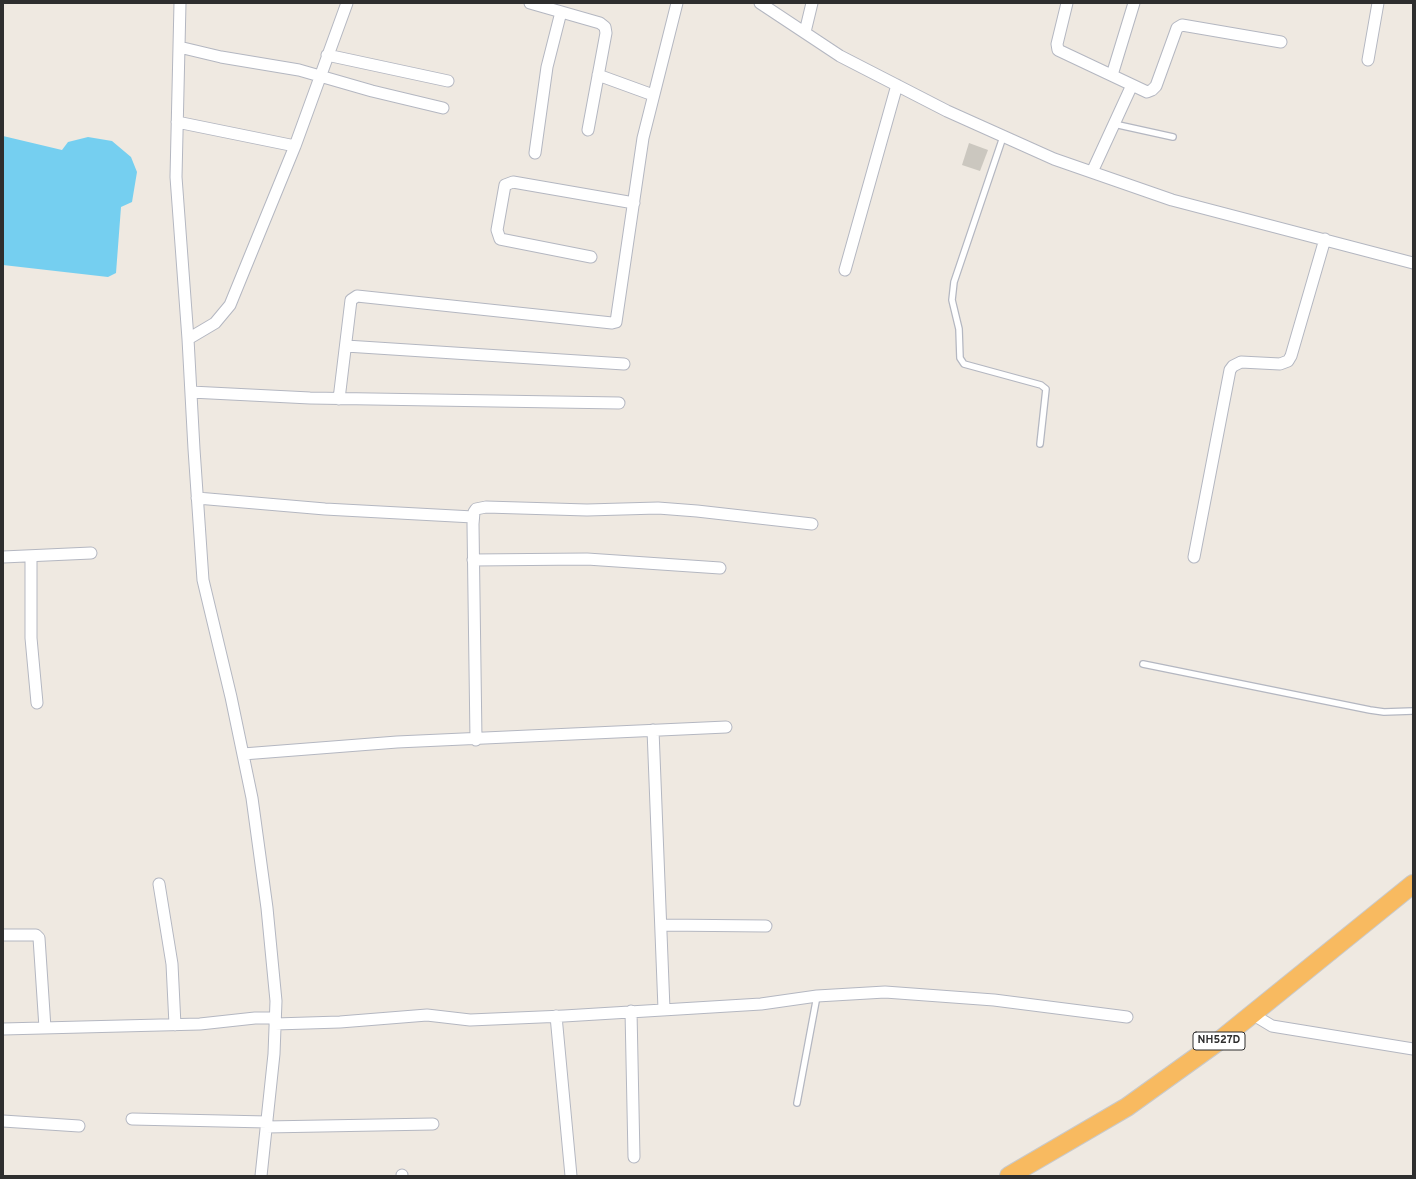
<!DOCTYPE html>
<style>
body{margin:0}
#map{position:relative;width:1416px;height:1179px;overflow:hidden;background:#efe9e1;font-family:Overpass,sans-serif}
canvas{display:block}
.frame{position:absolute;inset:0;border:4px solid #2e2e2e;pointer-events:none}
</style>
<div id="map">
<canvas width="1416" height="1179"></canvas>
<div class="frame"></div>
</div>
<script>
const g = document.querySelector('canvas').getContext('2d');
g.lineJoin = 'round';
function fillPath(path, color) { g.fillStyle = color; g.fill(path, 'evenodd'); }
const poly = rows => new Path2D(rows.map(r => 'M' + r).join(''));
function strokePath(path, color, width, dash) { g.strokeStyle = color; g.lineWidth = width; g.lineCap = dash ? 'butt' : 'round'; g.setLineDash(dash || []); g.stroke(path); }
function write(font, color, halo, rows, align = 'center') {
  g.font = font + ' Overpass,sans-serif'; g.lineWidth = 4; g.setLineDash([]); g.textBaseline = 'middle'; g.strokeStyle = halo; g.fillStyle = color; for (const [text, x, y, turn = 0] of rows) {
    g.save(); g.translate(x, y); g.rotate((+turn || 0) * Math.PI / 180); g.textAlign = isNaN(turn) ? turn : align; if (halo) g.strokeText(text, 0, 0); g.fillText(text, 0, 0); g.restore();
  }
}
const water = poly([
 [3,136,62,150,68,142,88,137,112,141,131,157,137,172,132,202,121,207,116,273,108,277,3,265]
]);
const building = poly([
 [969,143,988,150,980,171,962,165]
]);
const service = poly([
 [1114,124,1173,137],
 [1003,137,954,282,952,300,959,329,960,358,964,364,1041,385,1046,389,1040,444],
 [1143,664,1370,710,1384,712,1413,711],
 [797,1103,817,996]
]);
const minor = poly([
 [180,3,176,177,188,339,194,449,203,580,231,697,252,798,267,908,276,1001,274,1054,261,1176],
 [530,3,600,23,605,27,606,33,588,130],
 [760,3,840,56,947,111,1054,159,1172,200,1413,263],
 [1067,3,1057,44,1058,50,1147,92,1152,90,1156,86,1177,28,1182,25,1281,42],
 [805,32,812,3],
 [179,47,221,57,299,70,372,91,443,108],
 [327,55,448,81],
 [1368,60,1378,3],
 [598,75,653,95],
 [1112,75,1134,3],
 [177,122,295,146],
 [535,153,547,67,561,12],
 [1092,172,1132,85],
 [591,257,500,239,497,230,505,185,513,182,634,203],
 [845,270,897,85],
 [188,339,215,323,230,305,295,146,347,3],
 [346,346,624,364],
 [191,392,310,398,619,403],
 [339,399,351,300,357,296,612,323,616,322,643,138,677,3],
 [197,498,325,509,473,517],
 [31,556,31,638,37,703],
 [3,557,91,553],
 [1194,557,1230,370,1233,366,1241,362,1280,364,1288,361,1291,356,1325,239],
 [473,560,587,559,720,568],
 [653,730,664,1009],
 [476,740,473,524,474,512,476,509,486,507,587,510,658,508,697,511,812,524],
 [243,754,397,742,726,727],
 [159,884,172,964,175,1025],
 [661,925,766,926],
 [3,935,36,935,39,938,45,1028],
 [631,1011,634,1157],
 [1252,1014,1272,1026,1413,1049],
 [556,1016,571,1176],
 [275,1024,340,1022,427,1015,470,1020,564,1016,761,1004,817,996,885,992,994,1000,1127,1017],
 [3,1029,200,1024,255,1018,275,1018],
 [132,1119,267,1122],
 [3,1121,79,1126],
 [266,1127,433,1124],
 [402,1176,402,1175]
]);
const trunk = poly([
 [1009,1176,1127,1107,1219,1041,1413,884]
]);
const shields = [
 [1219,1041,52]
];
const shieldNames = [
 ["NH527D",1219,1041]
];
fillPath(water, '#75cff0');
fillPath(building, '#cbc7bf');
strokePath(service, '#b4b7c1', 8);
strokePath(minor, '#b4b7c1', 13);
strokePath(trunk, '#c9c9c9', 20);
strokePath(service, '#fff', 5.5);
strokePath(minor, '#fff', 11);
strokePath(trunk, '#f8ba60', 18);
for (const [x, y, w] of shields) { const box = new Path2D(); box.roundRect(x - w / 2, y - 9, w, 18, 3); g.fillStyle = '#fff'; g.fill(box); strokePath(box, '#2e2e2e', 1); }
write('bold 11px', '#2e2e2e', null, shieldNames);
</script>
